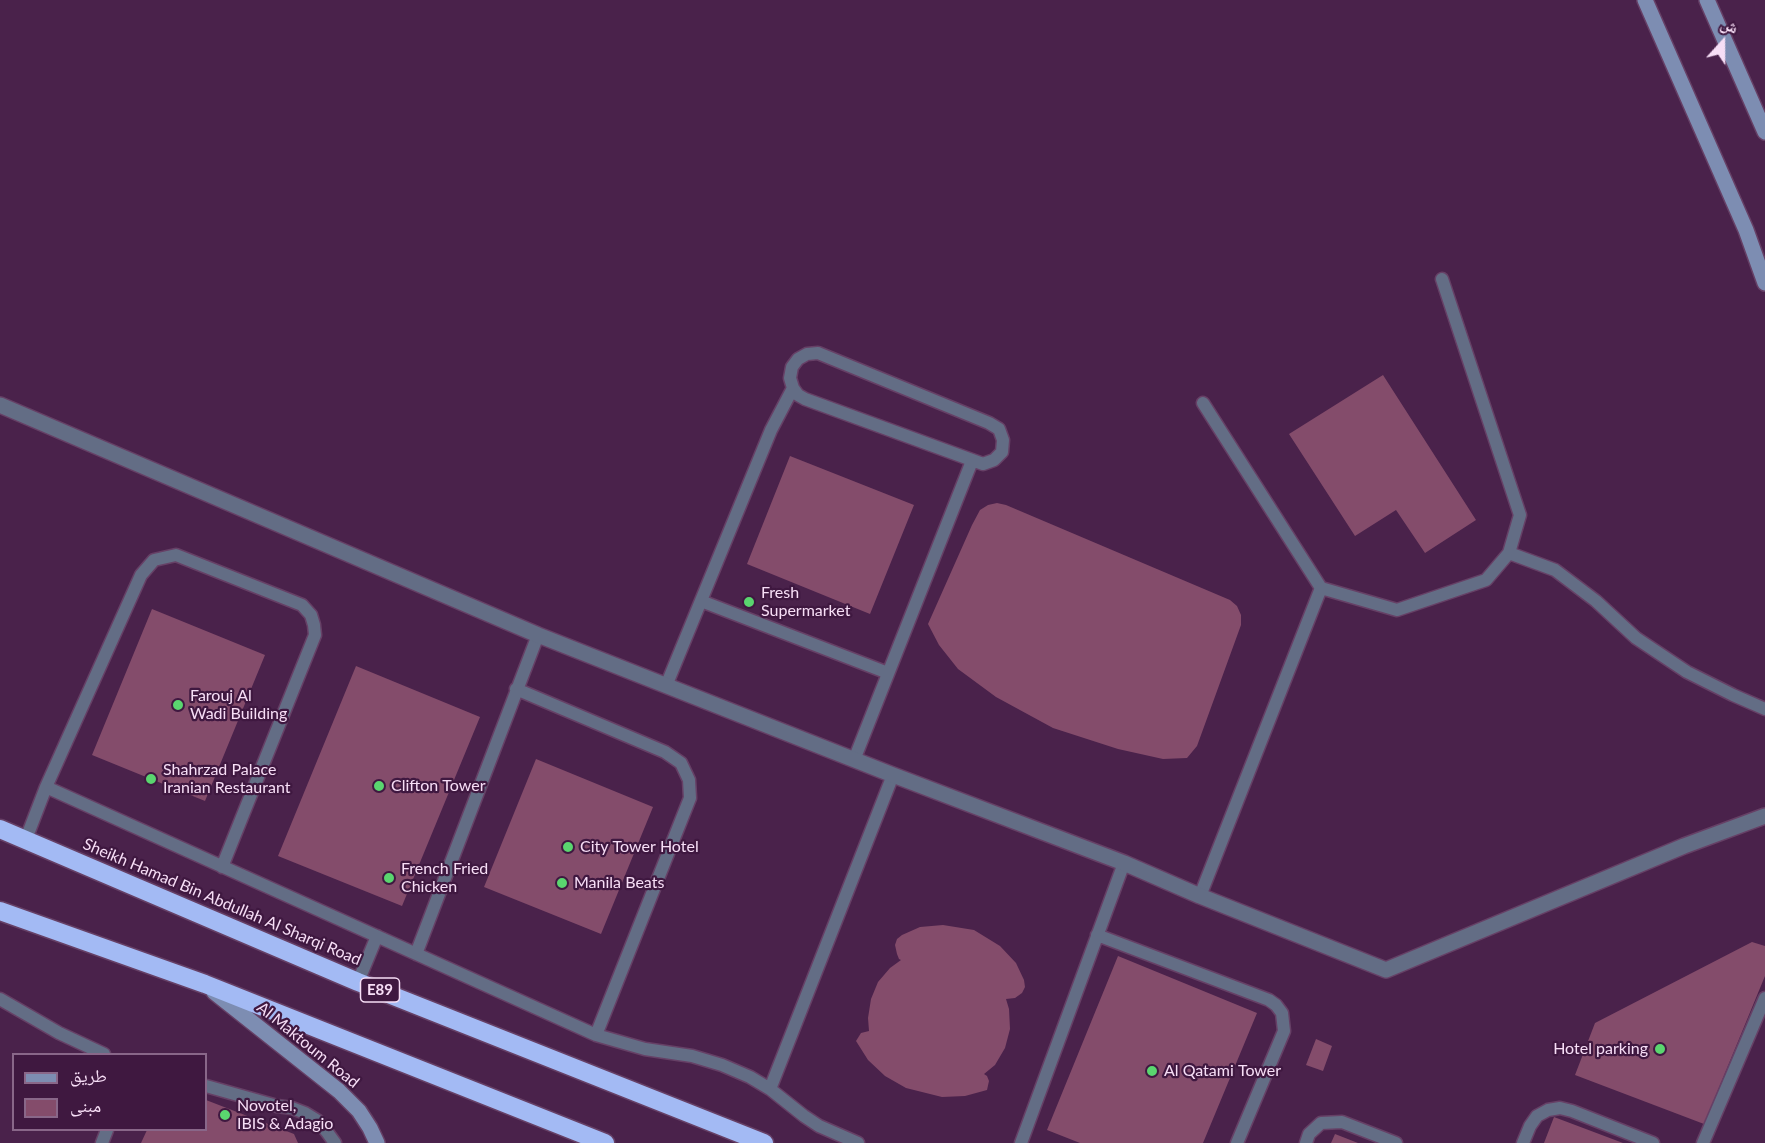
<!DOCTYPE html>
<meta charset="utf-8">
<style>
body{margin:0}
#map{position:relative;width:1765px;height:1143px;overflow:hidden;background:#4a224b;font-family:Lato,"Noto Naskh Arabic",sans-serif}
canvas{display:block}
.legend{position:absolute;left:12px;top:1053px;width:195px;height:78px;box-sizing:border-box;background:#3f1840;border:2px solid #896789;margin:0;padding:8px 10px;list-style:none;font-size:18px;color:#f7def6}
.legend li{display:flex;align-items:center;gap:12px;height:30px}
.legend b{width:30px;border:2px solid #896789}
.north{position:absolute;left:1693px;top:12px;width:60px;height:60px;-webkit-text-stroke:4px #3f1840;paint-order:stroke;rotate:21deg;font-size:16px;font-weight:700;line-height:24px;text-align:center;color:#f7def6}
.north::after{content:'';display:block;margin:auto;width:21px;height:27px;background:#f7def6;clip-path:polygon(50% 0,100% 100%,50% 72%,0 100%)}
</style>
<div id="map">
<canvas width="1765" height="1143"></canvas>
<ul class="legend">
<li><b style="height:8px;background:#7d8db2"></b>طريق</li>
<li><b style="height:16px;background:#844c6b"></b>مبنى</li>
</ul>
<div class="north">ش</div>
</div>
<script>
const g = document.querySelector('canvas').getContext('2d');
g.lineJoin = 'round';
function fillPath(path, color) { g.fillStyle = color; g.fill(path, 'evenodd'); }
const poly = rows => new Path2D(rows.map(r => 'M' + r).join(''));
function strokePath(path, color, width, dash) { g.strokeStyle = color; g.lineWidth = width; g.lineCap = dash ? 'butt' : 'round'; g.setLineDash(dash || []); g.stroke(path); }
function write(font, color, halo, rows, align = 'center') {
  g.font = font + ' Lato,sans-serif'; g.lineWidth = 4.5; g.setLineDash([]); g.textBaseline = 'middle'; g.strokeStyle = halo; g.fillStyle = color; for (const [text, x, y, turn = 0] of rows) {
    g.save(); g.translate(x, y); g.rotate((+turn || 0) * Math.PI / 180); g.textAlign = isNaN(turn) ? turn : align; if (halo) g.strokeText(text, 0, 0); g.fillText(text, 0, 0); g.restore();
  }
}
const building = poly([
 [1383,375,1476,520,1425,553,1396,510,1355,536,1289,434],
 [790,456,914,505,870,614,747,564],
 [997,503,1006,505,1230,600,1237,606,1241,615,1241,625,1197,746,1187,758,1163,759,1118,749,1053,728,996,697,958,669,939,645,928,624,972,525,980,510,988,505],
 [152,609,265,655,205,801,92,755],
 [356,666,480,717,402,906,278,856],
 [536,759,653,807,601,934,484,887],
 [943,925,974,930,1000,946,1016,963,1024,980,1025,987,1022,993,1015,998,1006,999,1009,1009,1010,1029,1005,1048,995,1065,984,1074,987,1076,989,1081,987,1090,965,1096,942,1097,906,1088,885,1076,868,1060,856,1041,861,1033,869,1031,868,1018,871,999,878,982,890,968,901,960,899,959,897,954,895,945,897,939,902,935,920,927],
 [1752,942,1765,946,1765,976,1704,1124,1575,1075,1595,1023],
 [1118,956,1257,1013,1203,1143,1080,1143,1047,1130],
 [1316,1039,1332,1046,1323,1071,1306,1065],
 [206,1100,294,1134,298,1143,141,1143,147,1130,206,1130],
 [1554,1117,1623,1143,1544,1143],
 [1335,1134,1358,1143,1331,1143]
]);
const lane = poly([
 [818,353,989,423,999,429,1003,440,1002,452,994,460,983,464,805,399,798,395,793,388,790,378,792,367,798,359,807,354,818,353],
 [1509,553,1555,570,1596,601,1636,638,1687,672,1733,695,1765,709],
 [1321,588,1397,610,1486,580,1509,553,1520,515,1442,279],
 [701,601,888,673],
 [666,686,771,430,793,388],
 [516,689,665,752,681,763,689,780,690,798,596,1035],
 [854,760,972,461],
 [46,787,596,1035,645,1049,692,1056,722,1065,750,1077,770,1089,804,1116,819,1126,858,1143],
 [26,839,46,787,141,575,154,560,176,555,302,605,311,615,314,625,315,635,222,867],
 [1200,896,1321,588,1203,403],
 [1097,935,1269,1000,1276,1005,1282,1013,1284,1031,1237,1143],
 [416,954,538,635],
 [358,982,377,936],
 [0,999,59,1033,104,1054],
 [206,1086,277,1106,292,1108,305,1113,318,1121,327,1132,335,1143],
 [770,1089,893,775],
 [102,1143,107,1130],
 [1021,1143,1124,863],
 [1306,1143,1309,1134,1321,1123,1342,1122,1396,1143],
 [1523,1143,1530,1126,1537,1116,1548,1110,1560,1108,1572,1111,1653,1143],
 [1703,1143,1765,998]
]);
const street = poly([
 [0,405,538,635,893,775,1124,863,1200,896,1386,970,1684,846,1765,816]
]);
const secondary = poly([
 [1645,0,1746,230,1765,283],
 [1707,0,1765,132],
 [214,992,339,1091,359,1111,370,1128,377,1143]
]);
const highway = poly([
 [0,829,358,982,764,1143],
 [0,911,205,984,605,1143]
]);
const markers = [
 [749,602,6,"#5ad56f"],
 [178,705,6,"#5ad56f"],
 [151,779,6,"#5ad56f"],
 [379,786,6,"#5ad56f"],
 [568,847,6,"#5ad56f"],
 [389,878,6,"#5ad56f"],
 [562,883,6,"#5ad56f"],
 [1660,1049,6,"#5ad56f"],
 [1152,1071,6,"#5ad56f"],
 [225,1115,6,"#5ad56f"]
];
const shields = [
 [380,990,39]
];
const shieldNames = [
 ["E89",380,990]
];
const poiNames = [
 ["Fresh",761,593],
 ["Supermarket",761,611],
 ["Farouj Al",190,696],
 ["Wadi Building",190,714],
 ["Shahrzad Palace",163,770],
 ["Iranian Restaurant",163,788],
 ["Clifton Tower",391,786],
 ["City Tower Hotel",580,847],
 ["French Fried",401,869],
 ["Chicken",401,887],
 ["Manila Beats",574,883],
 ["Hotel parking",1648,1049,"right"],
 ["Al Qatami Tower",1164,1071],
 ["Novotel,",237,1106],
 ["IBIS & Adagio",237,1124]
];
const streetNames = [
 ["Sheikh Hamad Bin Abdullah Al Sharqi Road",222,902,23],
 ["Al Maktoum Road",308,1045,39]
];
fillPath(building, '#844c6b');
strokePath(lane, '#664066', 15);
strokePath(street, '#664066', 18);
strokePath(secondary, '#664066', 18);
strokePath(highway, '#664066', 21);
strokePath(lane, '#636d85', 12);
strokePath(street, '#636d85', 15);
strokePath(secondary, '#7d8db2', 15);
strokePath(highway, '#a3baf4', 18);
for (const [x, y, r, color] of markers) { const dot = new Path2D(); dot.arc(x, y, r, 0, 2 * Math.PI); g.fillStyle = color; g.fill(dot); strokePath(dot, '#3f1840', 2); }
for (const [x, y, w] of shields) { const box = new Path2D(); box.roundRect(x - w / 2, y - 12, w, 24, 4.5); g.fillStyle = '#3f1840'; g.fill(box); strokePath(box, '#f7def6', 1.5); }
write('bold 15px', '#f7def6', null, shieldNames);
write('16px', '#f7def6', '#3f1840', poiNames, 'left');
write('16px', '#f7def6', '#3f1840', streetNames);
</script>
